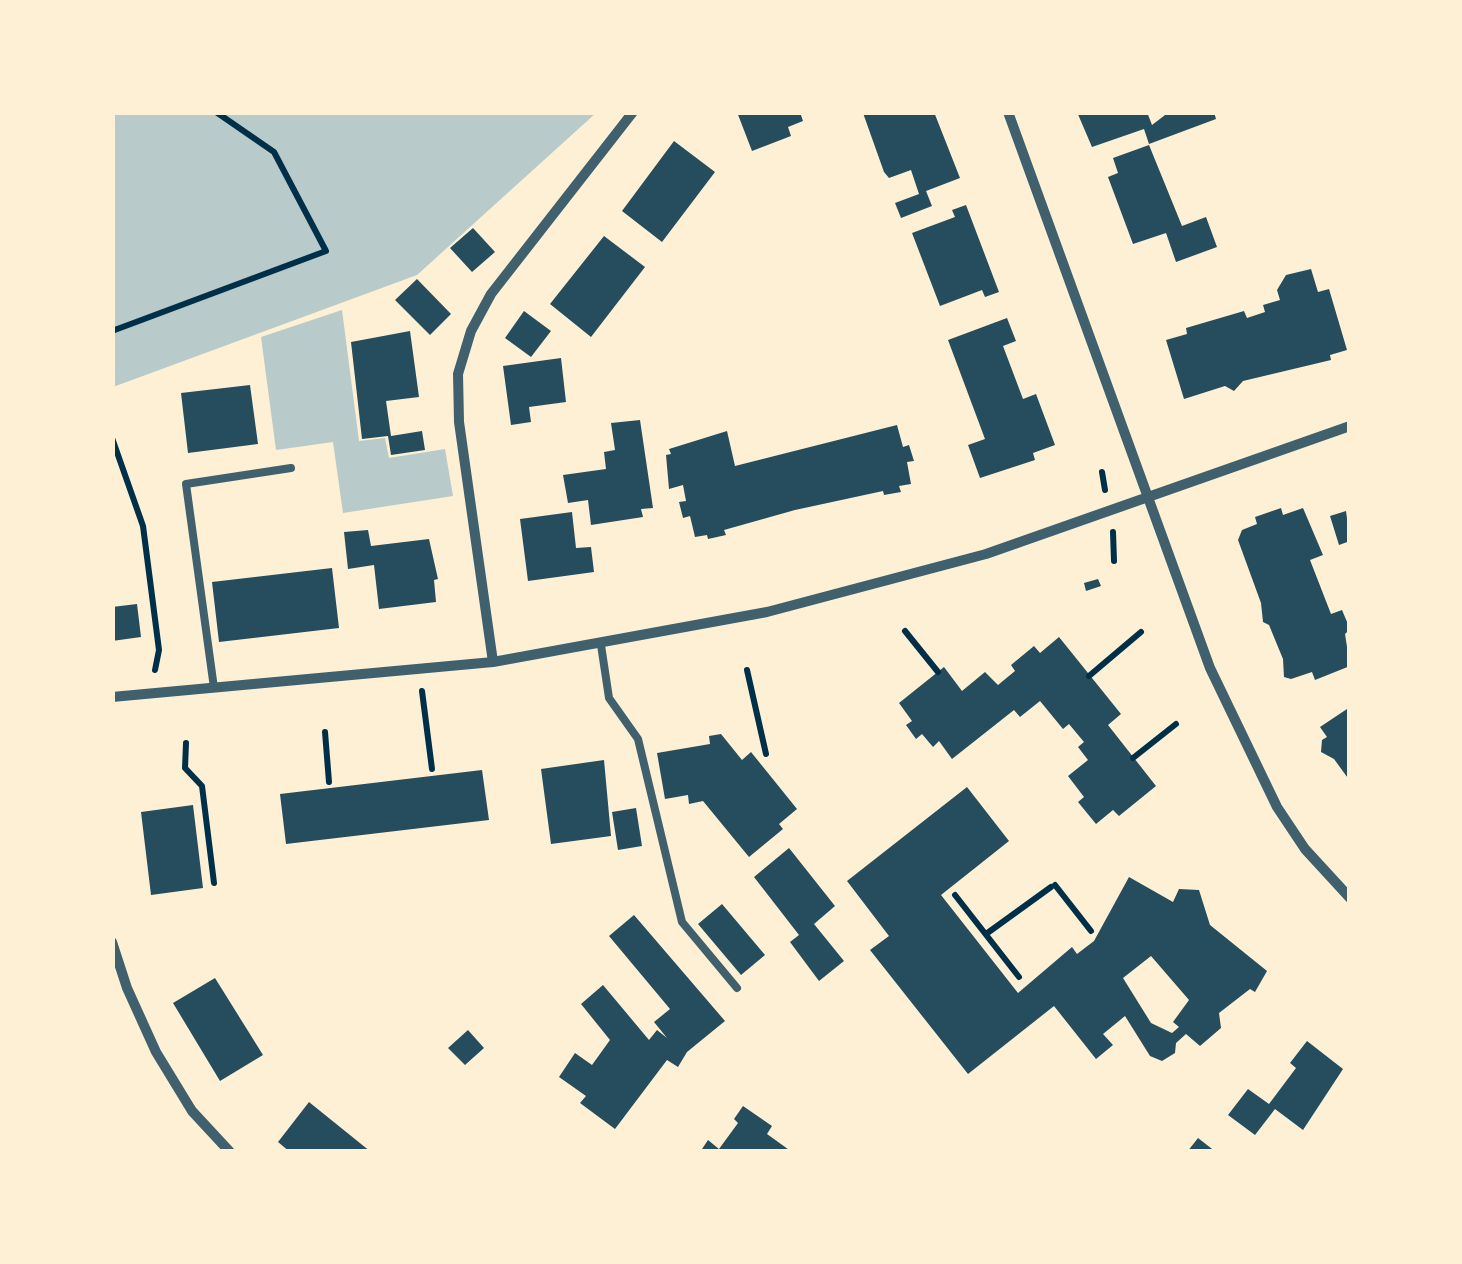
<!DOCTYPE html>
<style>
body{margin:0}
#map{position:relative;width:1462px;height:1264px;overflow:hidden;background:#fdf0d5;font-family:"Fira Sans Condensed",sans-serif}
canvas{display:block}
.frame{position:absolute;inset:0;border:115px solid #fdf0d5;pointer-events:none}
</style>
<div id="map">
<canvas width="1462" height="1264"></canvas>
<div class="frame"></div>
</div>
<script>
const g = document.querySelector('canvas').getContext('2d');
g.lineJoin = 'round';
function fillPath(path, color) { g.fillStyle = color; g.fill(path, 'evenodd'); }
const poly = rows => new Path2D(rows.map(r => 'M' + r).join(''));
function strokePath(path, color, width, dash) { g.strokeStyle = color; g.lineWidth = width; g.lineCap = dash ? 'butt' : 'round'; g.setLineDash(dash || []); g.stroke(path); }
const green = poly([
 [113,113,596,113,417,275,113,387],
 [342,310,359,441,385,438,389,458,445,449,453,496,343,513,333,442,276,450,261,337]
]);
const building = poly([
 [737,112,800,112,803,121,788,127,791,136,752,151],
 [934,112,960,178,926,191,932,206,901,218,895,203,919,194,911,170,889,178,884,172,863,113],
 [1077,112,1147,112,1152,125,1169,112,1214,112,1216,119,1149,144,1144,129,1092,147],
 [674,141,715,172,662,242,622,211],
 [1149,145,1182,226,1206,217,1217,247,1176,262,1166,233,1133,244,1108,177,1118,173,1113,158],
 [966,205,999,292,985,297,982,290,940,306,912,233,955,217,952,210],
 [473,228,495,252,472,272,450,248],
 [604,236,645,267,591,337,550,304],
 [1311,269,1318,292,1329,289,1347,350,1330,355,1331,360,1243,381,1234,391,1225,386,1184,399,1166,340,1187,334,1186,328,1244,311,1247,318,1265,312,1263,305,1280,300,1277,290,1286,275],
 [417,279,451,314,430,335,395,300],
 [524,311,551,331,531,357,505,338],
 [1007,318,1016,341,1003,346,1023,399,1036,394,1055,445,1033,453,1035,460,980,478,968,445,985,439,948,340],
 [410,331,419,397,386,401,391,436,422,431,425,450,391,455,388,436,362,439,351,342],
 [561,358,566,402,529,407,531,422,511,425,503,366],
 [250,385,258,444,188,453,181,393],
 [640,420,653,508,641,509,643,517,591,525,588,500,568,503,563,475,606,469,604,452,615,450,611,423],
 [897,425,903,447,909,445,914,461,907,462,911,484,899,486,901,492,884,495,883,491,795,510,724,530,726,535,708,539,707,535,695,537,690,516,683,518,679,502,686,501,683,485,669,489,666,455,671,454,669,449,727,431,735,466],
 [1281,508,1283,515,1303,508,1323,555,1310,560,1331,614,1342,610,1350,629,1345,634,1350,666,1315,680,1312,672,1291,679,1284,677,1283,659,1269,625,1263,622,1261,603,1238,540,1242,530,1257,524,1255,517],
 [1346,511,1350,541,1339,545,1330,516],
 [572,512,576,548,591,547,594,572,528,581,520,519],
 [368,530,371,546,429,539,438,579,434,580,436,602,379,609,374,565,348,569,344,532],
 [332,568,339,628,219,642,212,582],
 [1098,579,1101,586,1086,591,1084,583],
 [137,604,141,637,112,641,112,607],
 [1059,637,1121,714,1108,725,1156,786,1119,816,1113,810,1096,824,1078,802,1084,797,1068,776,1088,760,1078,747,1084,742,1069,724,1063,729,1040,701,1020,717,1014,710,952,759,939,741,933,747,922,734,916,739,906,725,912,721,899,703,944,667,962,691,985,672,998,685,1015,671,1011,665,1034,646,1040,653],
 [1350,707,1350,781,1334,759,1321,752,1322,740,1327,737,1320,727],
 [721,734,742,760,751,752,797,809,779,824,783,829,749,857,703,801,689,804,688,795,665,799,657,753,710,744,709,736],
 [604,760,611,836,551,844,541,769],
 [482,770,489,820,286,844,280,794],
 [967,787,1009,841,941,895,1018,993,1072,947,1077,954,1094,941,1129,877,1173,902,1179,889,1199,890,1210,925,1267,971,1255,992,1250,989,1219,1013,1221,1028,1200,1046,1186,1034,1176,1043,1175,1053,1162,1061,1150,1056,1125,1016,1103,1034,1113,1045,1096,1059,1054,1006,968,1074,870,950,889,936,847,881],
 [1151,956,1189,1000,1173,1022,1179,1027,1172,1033,1151,1023,1123,978],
 [193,805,203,888,151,895,141,812],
 [636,808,642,846,618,850,612,812],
 [789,848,835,906,814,924,844,961,819,981,790,942,799,935,754,877],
 [722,904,765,955,741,975,698,924],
 [634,915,725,1021,687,1052,678,1067,667,1060,615,1129,580,1103,586,1096,559,1077,575,1053,592,1065,610,1040,581,1004,603,985,649,1040,657,1030,667,1038,654,1022,670,1009,609,936],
 [215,978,263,1055,220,1081,173,1003],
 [468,1030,484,1048,465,1065,448,1048],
 [1307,1041,1343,1069,1303,1130,1275,1109,1255,1135,1228,1115,1248,1089,1269,1104,1296,1068,1290,1063],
 [309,1102,371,1152,290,1152,278,1142],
 [743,1106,772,1126,767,1134,792,1152,700,1152,708,1140,719,1149,738,1123,734,1119],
 [1198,1138,1216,1152,1187,1152]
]);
const path = poly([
 [112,331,326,251,274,152,216,112],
 [112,438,143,526,159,650,155,670],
 [1102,472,1105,490],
 [1113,532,1114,561],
 [905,631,938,672],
 [747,670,766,754],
 [1089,676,1141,632],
 [422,691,432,769],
 [325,732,329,782],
 [186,743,185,768,202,786,214,883],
 [1133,758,1176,724],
 [1055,885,1091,931],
 [955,895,1019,977],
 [986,934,1051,887]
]);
const service = poly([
 [601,645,609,698,638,739,682,922,737,988],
 [214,688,186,484,291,468]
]);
const minor = poly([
 [1008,112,1210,668,1277,807,1305,849,1350,898],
 [493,662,459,422,458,374,471,331,491,294,633,112],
 [112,697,493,662,767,612,986,554,1350,426],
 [112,942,127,988,156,1052,192,1111,230,1152]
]);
fillPath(green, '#b9caca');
fillPath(building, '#264d5e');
strokePath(path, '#003049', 6);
strokePath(service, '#3f606c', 8);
strokePath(minor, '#3f606c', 10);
</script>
